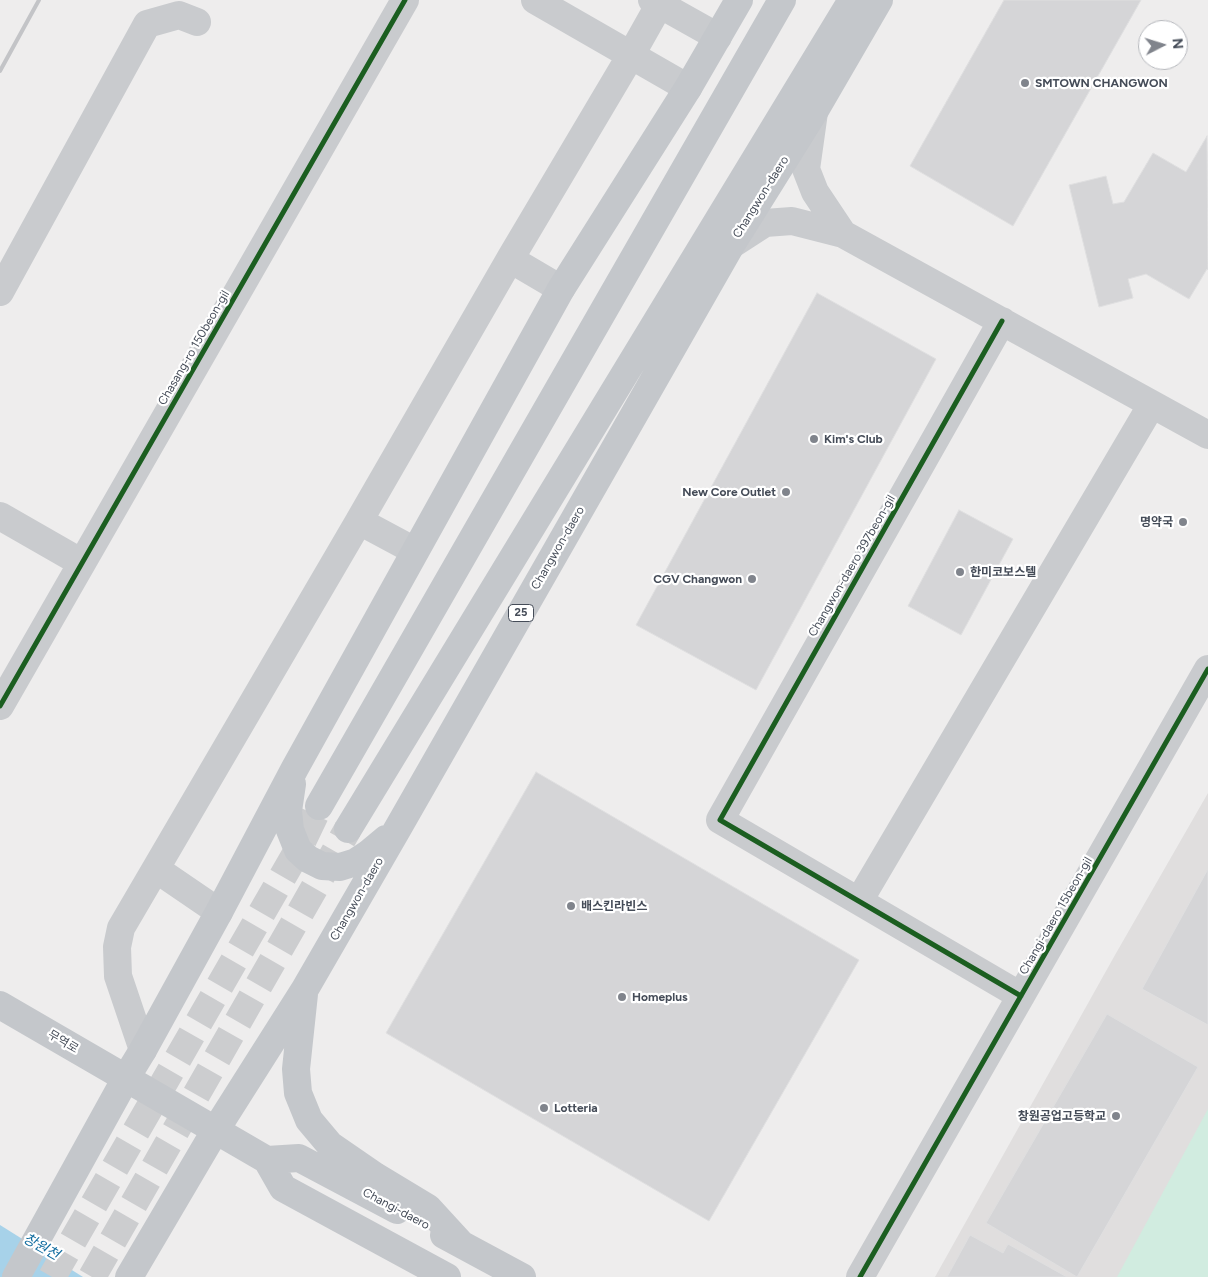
<!DOCTYPE html>
<meta charset="utf-8">
<style>
body{margin:0}
#map{position:relative;width:1208px;height:1277px;overflow:hidden;background:#eeeded;font-family:Figtree,sans-serif}
canvas{display:block}
.north{position:absolute;left:1138px;top:20px;width:50px;height:50px;box-sizing:border-box;background:#fff;border:1px solid #b5b7bc;border-radius:50%;rotate:85deg;font-size:14px;font-weight:700;line-height:20px;text-align:center;color:#454c58}
.north::after{content:'';display:block;margin:auto;width:18px;height:22px;background:#80848c;clip-path:polygon(50% 0,100% 100%,50% 72%,0 100%)}
</style>
<div id="map">
<canvas width="1208" height="1277"></canvas>
<div class="north">N</div>
</div>
<script>
const g = document.querySelector('canvas').getContext('2d');
g.lineJoin = 'round';
function fillPath(path, color) { g.fillStyle = color; g.fill(path, 'evenodd'); }
const poly = rows => new Path2D(rows.map(r => 'M' + r).join(''));
function strokePath(path, color, width, dash) { g.strokeStyle = color; g.lineWidth = width; g.lineCap = dash ? 'butt' : 'round'; g.setLineDash(dash || []); g.stroke(path); }
function write(font, color, halo, rows, align = 'center') {
  g.font = font + ' Figtree,"Noto Sans KR",sans-serif'; g.lineWidth = 4.5; g.setLineDash([]); g.textBaseline = 'middle'; g.strokeStyle = halo; g.fillStyle = color; for (const [text, x, y, turn = 0] of rows) {
    g.save(); g.translate(x, y); g.rotate((+turn || 0) * Math.PI / 180); g.textAlign = isNaN(turn) ? turn : align; if (halo) g.strokeText(text, 0, 0); g.fillText(text, 0, 0); g.restore();
  }
}
const education = poly([
 [1208,793,1208,1277,935,1277,1115,955]
]);
const green = poly([
 [1208,1109,1208,1277,1117,1277]
]);
const water = poly([
 [0,1225,83,1277,0,1277]
]);
const building = poly([
 [1004,0,1141,0,1013,226,910,166,1004,0],
 [1207,136,1208,270,1207,269,1189,299,1146,274,1128,279,1133,298,1099,307,1069,185,1106,176,1113,204,1124,202,1153,153,1186,172,1207,136],
 [817,293,936,359,756,690,636,625,817,293],
 [959,510,1013,539,961,635,908,606,959,510],
 [536,772,859,960,709,1221,386,1033,536,772],
 [1208,869,1208,1025,1142,989,1208,869],
 [1107,1014,1198,1067,1077,1277,986,1223,1107,1014],
 [970,1235,1003,1253,1008,1244,1067,1277,947,1277,970,1235]
]);
const majorTunnel = poly([
 [52,1277,298,850,319,806],
 [92,1277,348,829]
]);
const minor = poly([
 [535,0,688,88],
 [652,0,718,37],
 [814,112,806,169,815,192,843,234],
 [731,245,765,223,792,221,843,234,1208,435],
 [510,259,631,55,662,0],
 [0,292,147,24,179,15,197,22],
 [1002,321,720,820,1021,996],
 [0,516,82,563],
 [359,521,510,259,561,289],
 [0,706,405,0],
 [156,869,219,912],
 [859,901,1152,404],
 [143,1050,118,976,117,947,121,928,359,521,415,551],
 [860,1277,1208,669]
]);
const major = poly([
 [292,784,288,811,290,830,298,850,308,859,322,866,340,867,356,862,368,854,386,839],
 [319,806,782,0],
 [348,829,852,0],
 [304,994,296,1069,298,1093,309,1120,330,1145,375,1176,428,1208,461,1244],
 [0,1005,267,1160,283,1188,447,1277],
 [267,1160,299,1158,397,1210],
 [444,1235,522,1277],
 [16,1277,126,1078,143,1050,219,912,295,768,561,289,688,88,739,0],
 [129,1277,215,1131,305,989,398,828,731,245,814,112,879,0]
]);
const rail = poly([
 [0,71,39,0]
]);
const cycleway = poly([
 [1002,321,720,820,1021,996],
 [0,706,405,0],
 [860,1277,1208,669]
]);
const markers = [
 [1025,83,5,"#80848c"],
 [814,439,5,"#80848c"],
 [786,492,5,"#80848c"],
 [1183,522,5,"#80848c"],
 [960,572,5,"#80848c"],
 [752,579,5,"#80848c"],
 [571,906,5,"#80848c"],
 [622,997,5,"#80848c"],
 [544,1108,5,"#80848c"],
 [1116,1116,5,"#80848c"]
];
const shields = [
 [521,613,25]
];
const shieldNames = [
 ["25",521,613]
];
const poiNames = [
 ["SMTOWN CHANGWON",1035,83],
 ["Kim's Club",824,439],
 ["New Core Outlet",776,492,"right"],
 ["명약국",1173,522,"right"],
 ["한미코보스텔",970,572],
 ["CGV Changwon",742,579,"right"],
 ["배스킨라빈스",581,906],
 ["Homeplus",632,997],
 ["Lotteria",554,1108],
 ["창원공업고등학교",1106,1116,"right"]
];
const streetNames = [
 ["Changwon-daero",761,197,-58],
 ["Chasang-ro 150beon-gil",194,348,-60],
 ["Changwon-daero",558,548,-60],
 ["Changwon-daero 397beon-gil",852,566,-60],
 ["Changwon-daero",357,899,-60],
 ["Changi-daero 15beon-gil",1056,916,-60],
 ["무역로",63,1042,30],
 ["Changi-daero",396,1209,28]
];
const waterNames = [
 ["창원천",41,1247,29]
];
fillPath(education, '#e0dede');
fillPath(green, '#d1ece0');
fillPath(water, '#a7d2e9');
fillPath(building, '#d5d5d7');
strokePath(building, '#dfdfe0', 1);
strokePath(majorTunnel, '#cccdcf', 28, [28, 14]);
strokePath(minor, '#c9cbce', 28);
strokePath(major, '#c4c7cb', 28);
strokePath(rail, '#c3c4c7', 4);
strokePath(cycleway, '#1b5e20', 5);
for (const [x, y, r, color] of markers) { const dot = new Path2D(); dot.arc(x, y, r, 0, 2 * Math.PI); g.fillStyle = color; g.fill(dot); strokePath(dot, '#fff', 2); }
for (const [x, y, w] of shields) { const box = new Path2D(); box.roundRect(x - w / 2, y - 8.5, w, 17, 4); g.fillStyle = '#fff'; g.fill(box); strokePath(box, '#454c58', 1); }
write('bold 11px', '#454c58', null, shieldNames);
write('bold 12px', '#454c58', '#fff', poiNames, 'left');
write('12px', '#454c58', '#fff', streetNames);
write('italic 14px', '#116c9f', '#fff', waterNames);
</script>
